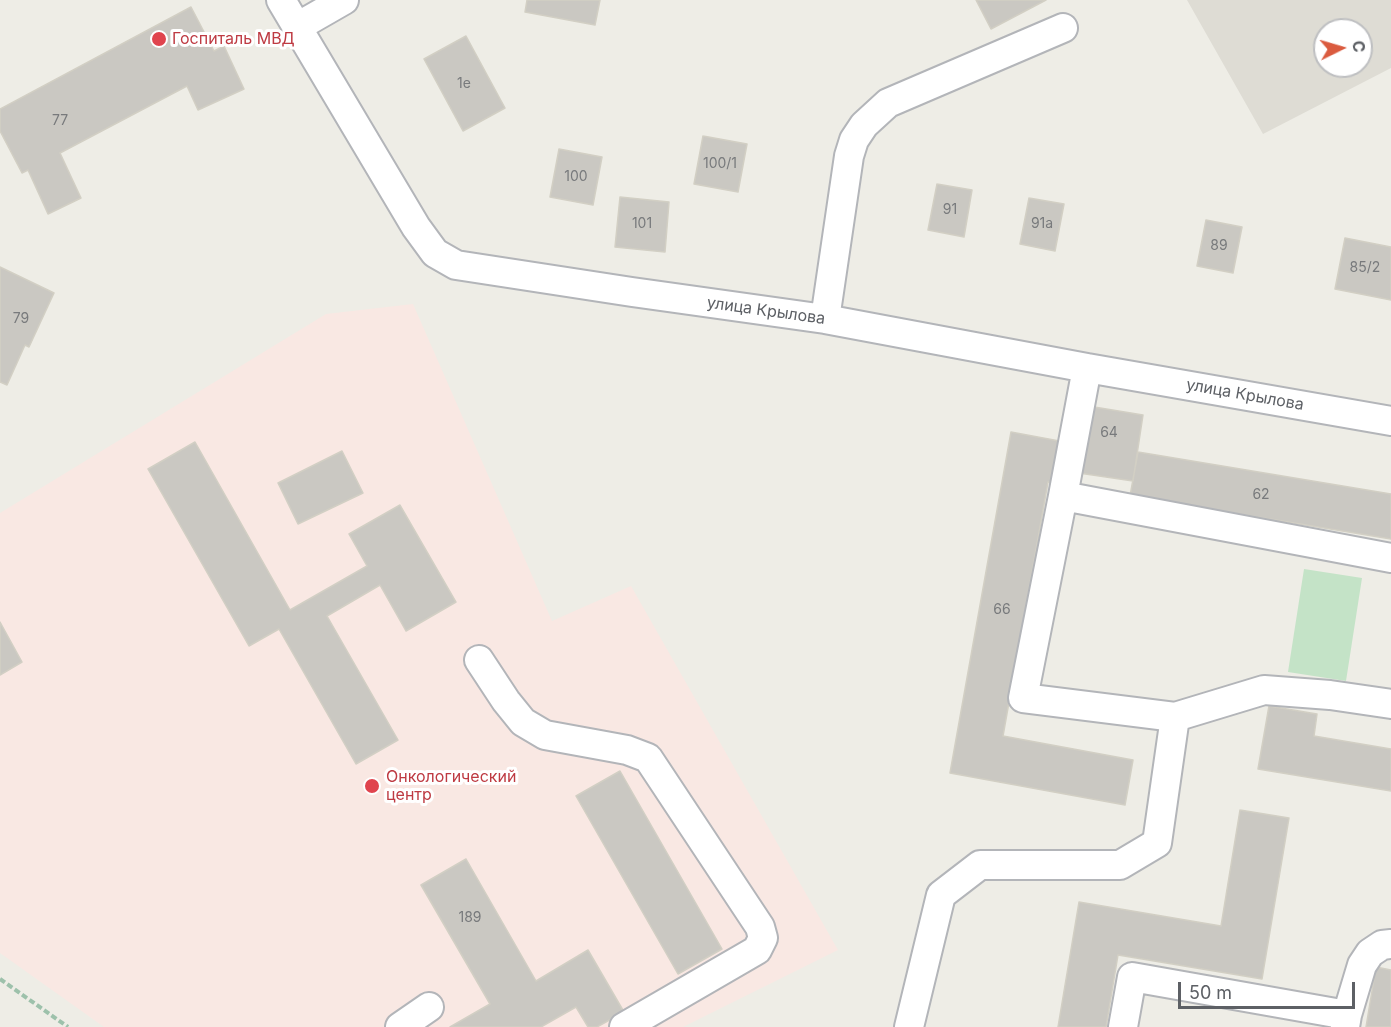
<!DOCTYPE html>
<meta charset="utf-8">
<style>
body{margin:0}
#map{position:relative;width:1391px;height:1027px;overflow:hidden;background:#eeede6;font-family:Inter,sans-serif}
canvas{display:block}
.north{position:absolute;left:1313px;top:18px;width:60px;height:60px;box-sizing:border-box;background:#fff;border:2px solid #bebfc1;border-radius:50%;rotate:85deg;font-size:16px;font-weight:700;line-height:24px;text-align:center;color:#5d6065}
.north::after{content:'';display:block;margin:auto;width:21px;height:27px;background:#da5b3f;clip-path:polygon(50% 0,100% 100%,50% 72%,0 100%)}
.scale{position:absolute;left:1178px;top:982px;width:177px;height:27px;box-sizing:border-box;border:3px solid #5d6065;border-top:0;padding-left:8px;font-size:18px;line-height:21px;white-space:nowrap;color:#5d6065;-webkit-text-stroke:4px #fff;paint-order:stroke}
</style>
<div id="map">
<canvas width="1391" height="1027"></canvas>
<div class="north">С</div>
<div class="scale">50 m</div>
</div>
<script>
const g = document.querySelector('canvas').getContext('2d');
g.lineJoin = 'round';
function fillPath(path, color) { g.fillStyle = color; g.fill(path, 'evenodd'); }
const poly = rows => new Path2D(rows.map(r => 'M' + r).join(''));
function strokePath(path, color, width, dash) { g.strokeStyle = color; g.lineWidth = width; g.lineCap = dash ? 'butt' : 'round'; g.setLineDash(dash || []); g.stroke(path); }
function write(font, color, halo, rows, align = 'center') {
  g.font = font + ' Inter,sans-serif'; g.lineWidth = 6; g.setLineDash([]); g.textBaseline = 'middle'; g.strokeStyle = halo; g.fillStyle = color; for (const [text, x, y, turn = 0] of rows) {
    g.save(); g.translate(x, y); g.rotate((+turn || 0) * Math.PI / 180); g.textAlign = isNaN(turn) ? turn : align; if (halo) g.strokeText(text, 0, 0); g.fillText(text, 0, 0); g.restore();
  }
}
const education = poly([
 [1187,0,1391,0,1391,68,1263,134],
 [1325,30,1361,30,1361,66,1325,66]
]);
const medical = poly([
 [413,304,552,621,631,586,838,950,683,1027,104,1027,0,953,0,513,326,314]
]);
const green = poly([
 [1304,569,1362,578,1346,681,1288,672]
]);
const building = poly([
 [527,0,600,0,595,25,525,12,527,0],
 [976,0,1046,0,991,29,976,0],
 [191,7,214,51,224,46,244,89,198,110,187,86,60,153,81,198,48,214,28,170,22,173,0,131,0,109,191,7],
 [466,36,505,108,463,131,424,59,466,36],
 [703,136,747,144,738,192,694,184,703,136],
 [559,149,602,157,593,205,550,197,559,149],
 [937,184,972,190,964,237,928,230,937,184],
 [620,197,669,202,665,252,615,247,620,197],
 [1029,198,1064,204,1055,251,1020,244,1029,198],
 [1206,220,1242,227,1233,273,1197,266,1206,220],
 [1345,238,1391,247,1391,300,1335,289,1345,238],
 [0,267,54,293,29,347,25,345,7,385,0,382,0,267],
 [1082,405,1143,415,1133,481,1072,472,1082,405],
 [1011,432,1070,443,1063,485,1048,482,1003,736,1133,760,1125,805,950,773,1011,432],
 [195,442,290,610,367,566,349,534,400,505,456,602,406,631,380,585,327,616,398,740,356,764,279,629,249,646,148,469,195,442],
 [342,451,363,493,298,524,278,483,342,451],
 [1138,452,1391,494,1391,539,1130,496,1138,452],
 [0,622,22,662,0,675,0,622],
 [1269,706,1317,714,1314,736,1391,749,1391,791,1258,769,1269,706],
 [620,771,722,949,678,974,576,796,620,771],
 [1240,810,1289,818,1262,979,1118,955,1106,1027,1058,1027,1079,902,1221,926,1240,810],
 [466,859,536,981,588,950,624,1012,597,1027,588,1027,576,1007,541,1027,450,1027,490,1004,421,885,466,859],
 [1376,967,1391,970,1391,1027,1366,1027,1376,967]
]);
const path = poly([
 [0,979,68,1027]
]);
const minor = poly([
 [281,0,416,227,435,253,456,265,632,292,825,319,1087,368,1391,421],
 [297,27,344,0],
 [825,319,849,156,854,140,864,125,888,103,1063,28],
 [1063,496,1391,558],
 [479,660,506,701,523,722,545,735,627,750,648,758,760,927,763,938,757,950,624,1027],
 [1175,717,1264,690,1330,695,1391,704],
 [1347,1015,1362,965,1370,953,1382,945,1391,944],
 [400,1027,429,1007],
 [909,1027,941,895,980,865,1120,865,1157,843,1175,717,1023,698,1063,496,1087,368],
 [1123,1027,1132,977,1347,1015,1345,1027]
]);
const markers = [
 [159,39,8,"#e0444e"],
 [372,786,8,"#e0444e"]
];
const numberNames = [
 ["1е",464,84],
 ["77",60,121],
 ["100/1",720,164],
 ["100",576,177],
 ["91",950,210],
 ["101",642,224],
 ["91а",1042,224],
 ["89",1219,246],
 ["85/2",1365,268],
 ["79",21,319],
 ["64",1109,433],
 ["62",1261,495],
 ["66",1002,610],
 ["189",470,918]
];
const healthNames = [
 ["Госпиталь МВД",172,39],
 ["Онкологический",386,777],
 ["центр",386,795]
];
const streetNames = [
 ["улица Крылова",766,311,8],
 ["улица Крылова",1245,395,10]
];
fillPath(education, '#dedcd4');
fillPath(medical, '#f9e8e3');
fillPath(green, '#c4e3c7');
fillPath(building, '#cac8c2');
strokePath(building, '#d2cfc4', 1.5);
strokePath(minor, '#b3b5b9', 32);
strokePath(path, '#9dc1ab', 4, [6, 3]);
strokePath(minor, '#fff', 28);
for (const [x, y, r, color] of markers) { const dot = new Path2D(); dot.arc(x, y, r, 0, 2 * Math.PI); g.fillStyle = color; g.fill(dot); strokePath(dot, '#fff', 2); }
write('14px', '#787a7c', null, numberNames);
write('16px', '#be3a42', '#fff', healthNames, 'left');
write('16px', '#5d6065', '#fff', streetNames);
</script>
